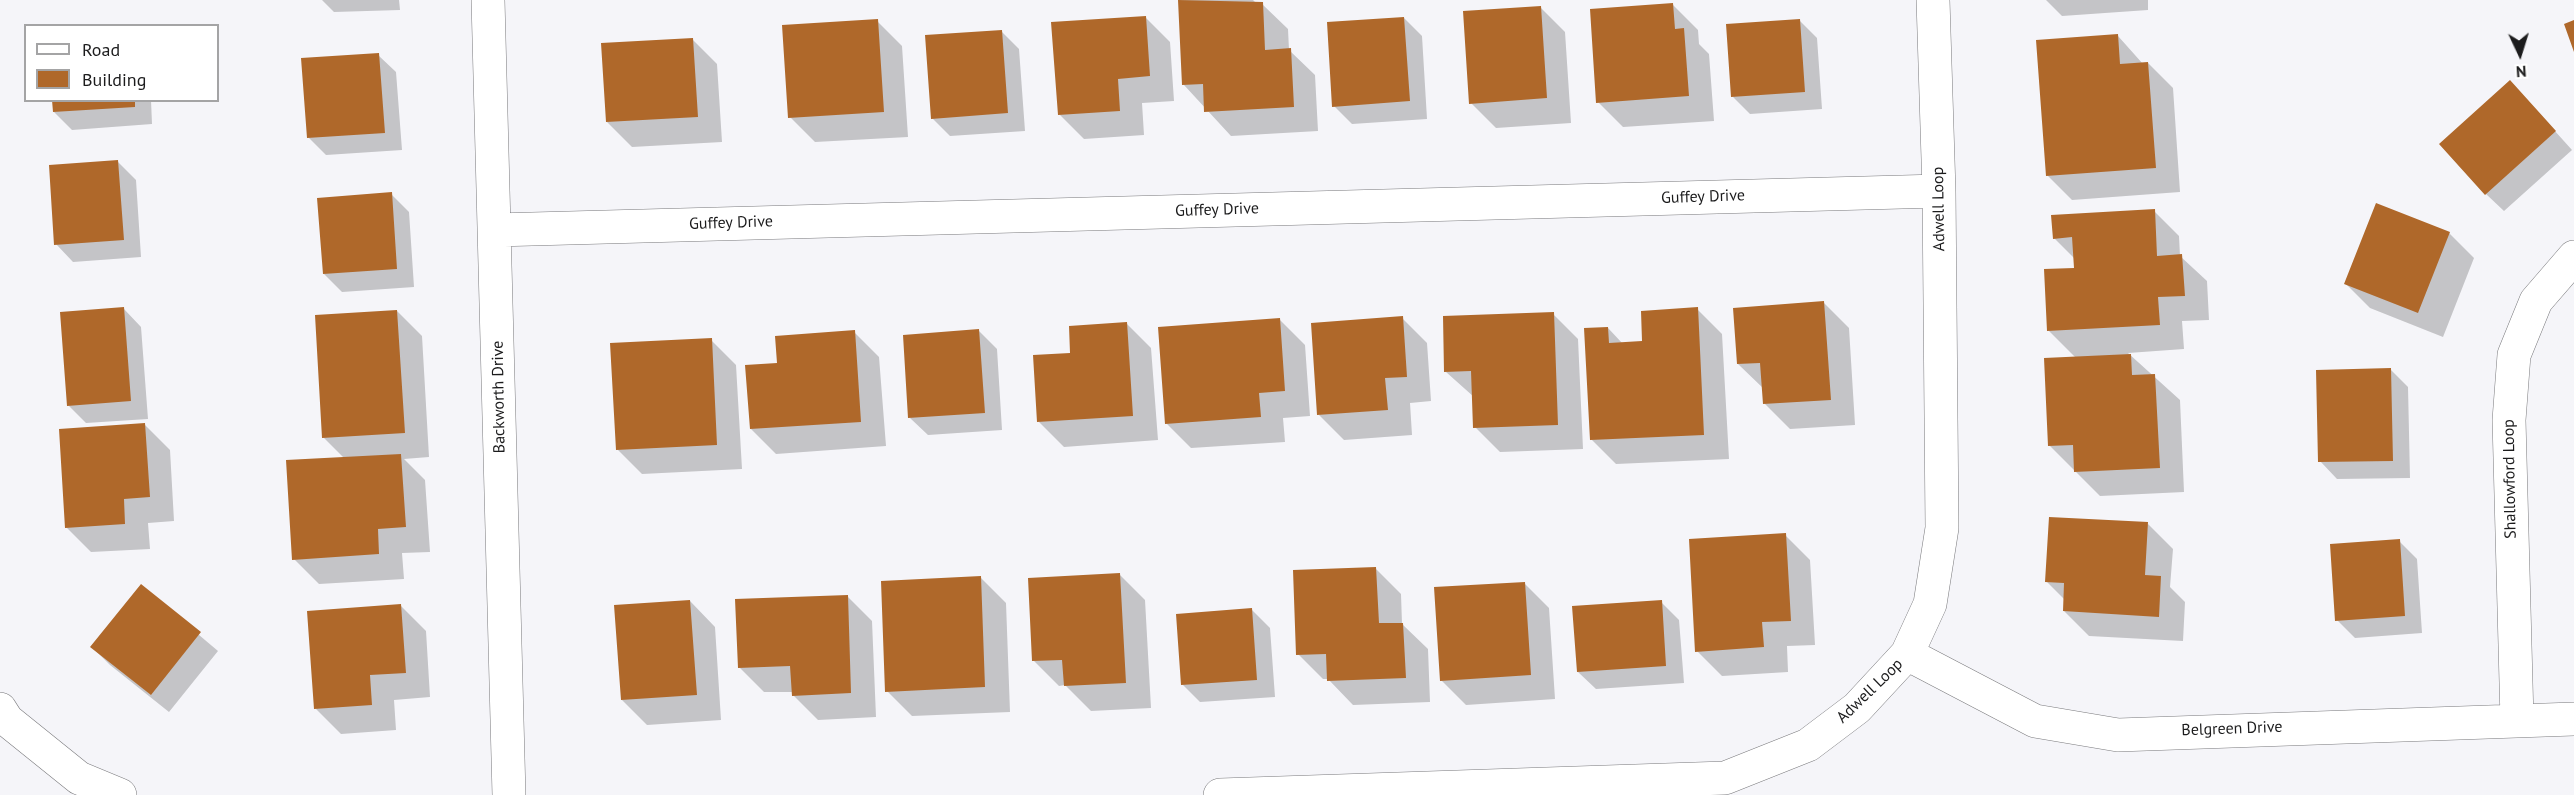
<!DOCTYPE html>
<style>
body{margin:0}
#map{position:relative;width:2574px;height:795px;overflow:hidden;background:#f5f5f9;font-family:"PT Sans",sans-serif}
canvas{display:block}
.legend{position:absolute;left:24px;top:24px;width:195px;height:78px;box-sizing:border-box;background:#fff;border:2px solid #a4a4a5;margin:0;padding:8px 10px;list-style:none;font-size:18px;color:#1c1c1d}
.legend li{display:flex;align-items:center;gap:12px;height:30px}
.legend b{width:30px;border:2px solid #a4a4a5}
.north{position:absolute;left:2490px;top:24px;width:60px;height:60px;-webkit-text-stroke:4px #fff;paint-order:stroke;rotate:176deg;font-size:16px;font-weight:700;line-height:24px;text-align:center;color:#1c1c1d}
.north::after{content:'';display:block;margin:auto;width:21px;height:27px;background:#1c1c1d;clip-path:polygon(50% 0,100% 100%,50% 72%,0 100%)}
</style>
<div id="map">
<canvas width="2574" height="795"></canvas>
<ul class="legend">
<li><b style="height:8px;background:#fff"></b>Road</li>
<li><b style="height:16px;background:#af682a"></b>Building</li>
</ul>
<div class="north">N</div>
</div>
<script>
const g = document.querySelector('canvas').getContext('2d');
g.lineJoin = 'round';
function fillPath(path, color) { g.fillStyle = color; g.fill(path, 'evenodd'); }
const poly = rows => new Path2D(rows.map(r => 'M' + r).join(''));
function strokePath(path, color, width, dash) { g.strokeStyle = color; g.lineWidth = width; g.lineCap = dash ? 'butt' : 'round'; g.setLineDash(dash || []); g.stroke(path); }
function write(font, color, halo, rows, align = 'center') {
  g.font = font + ' "PT Sans",sans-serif'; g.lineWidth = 5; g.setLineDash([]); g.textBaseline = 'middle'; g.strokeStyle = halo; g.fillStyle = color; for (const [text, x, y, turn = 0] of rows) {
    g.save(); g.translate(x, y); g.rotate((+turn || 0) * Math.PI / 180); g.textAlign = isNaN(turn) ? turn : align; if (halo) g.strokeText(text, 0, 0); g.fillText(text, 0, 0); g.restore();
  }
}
const shadow = poly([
 [322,0,399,0,400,10,334,12],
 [1179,0,1253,0,1257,4,1262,4,1288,29,1289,50,1315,75,1318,131,1231,136,1184,85],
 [2046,0,2148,0,2148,10,2062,16],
 [1673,5,1698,30,1699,44,1709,54,1714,121,1623,127,1598,102],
 [1540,7,1565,32,1571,123,1496,128,1471,103],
 [1145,17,1170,42,1174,101,1142,103,1144,135,1084,139,1059,114],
 [1404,18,1422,36,1427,119,1352,124,1334,106],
 [1799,20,1817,38,1822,109,1750,114,1733,97],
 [877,21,902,46,908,137,815,142,790,117],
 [1001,31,1019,49,1025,131,950,136,932,118],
 [2118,36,2143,64,2148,63,2173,88,2180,192,2072,200,2047,175],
 [692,39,717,64,722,142,632,147,607,122],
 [378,55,396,72,402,150,326,155,308,137],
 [54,100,151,100,152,124,72,130,54,112],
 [2527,100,2572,150,2504,211,2486,194],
 [118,162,136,180,141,257,73,262,56,244],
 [391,194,409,212,414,287,342,292,324,274],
 [2154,211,2179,236,2180,256,2207,281,2209,320,2182,321,2184,349,2128,353,2180,400,2184,492,2100,496,2049,445,2076,358,2049,331,2075,269,2075,259,2054,238],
 [2449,233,2474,258,2443,337,2370,308,2345,283],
 [1824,303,1849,328,1855,425,1790,429,1765,404,1764,389,1738,364],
 [124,309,141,327,148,419,86,423,68,405],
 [1697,309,1722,334,1729,459,1616,464,1591,439,1608,328,1623,344,1644,343],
 [397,311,422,336,429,457,404,459,425,480,430,552,402,553,404,579,319,584,294,559,345,459,323,437],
 [1553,314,1578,339,1583,449,1500,452,1475,427,1474,397,1446,372],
 [1402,318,1427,343,1431,401,1410,403,1412,435,1344,440,1319,415],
 [1280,320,1305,345,1310,416,1283,418,1285,442,1191,448,1166,423],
 [1126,323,1151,348,1158,440,1064,447,1039,422,1072,354],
 [979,331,997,349,1002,430,928,435,910,418],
 [854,332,879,357,886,446,776,454,751,429,779,364],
 [711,340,736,365,742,469,642,474,617,449],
 [2390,369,2408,387,2410,478,2337,479,2320,461],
 [145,425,170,450,174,521,148,523,150,549,91,552,66,527],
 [2148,524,2173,549,2170,587,2185,602,2183,641,2089,636,2064,611,2065,600,2047,582],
 [1785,535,1810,560,1815,645,1787,646,1788,672,1722,676,1697,651],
 [2399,541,2417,559,2422,633,2355,638,2337,620],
 [1376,569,1401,594,1402,624,1428,649,1430,702,1353,705,1328,679,1323,679,1298,654],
 [1120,575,1145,600,1151,708,1091,711,1065,685,1059,686,1034,661],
 [981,578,1006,603,1010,712,912,716,887,691],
 [1524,583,1549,608,1555,699,1466,705,1441,680],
 [141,586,218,651,169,712,110,665,92,647],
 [847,596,872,621,876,717,818,720,793,695,793,692,764,692,739,667],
 [690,601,715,627,721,720,647,725,622,700],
 [1661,602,1679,620,1684,683,1596,689,1578,672],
 [401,606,426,631,430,697,394,700,396,730,341,734,316,709],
 [1252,610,1270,628,1275,697,1200,702,1182,684]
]);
const building = poly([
 [1178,0,1263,2,1265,50,1291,48,1294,107,1204,112,1203,84,1182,85],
 [1673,3,1675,29,1684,28,1689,96,1596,103,1590,9],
 [1541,6,1547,98,1469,104,1463,11],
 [1146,16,1150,76,1118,79,1120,111,1058,115,1051,22],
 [1404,17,1410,101,1332,107,1327,22],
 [878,19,884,112,788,118,782,25],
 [1800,19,1805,92,1731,97,1726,24],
 [2574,20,2574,52,2564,24],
 [1002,30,1008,113,931,119,925,35],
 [2118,34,2120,64,2148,62,2156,168,2046,176,2036,40],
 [693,38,698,117,606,122,601,43],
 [379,53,385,133,307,138,301,58],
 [2510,80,2556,131,2485,195,2439,144],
 [52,100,135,100,135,107,53,112],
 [118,160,124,240,54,245,49,165],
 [392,192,397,269,323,274,317,198],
 [2376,203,2450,232,2418,313,2344,284],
 [2155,209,2157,256,2182,254,2185,296,2158,297,2160,325,2047,331,2044,269,2074,268,2072,237,2053,239,2051,215],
 [1824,301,1831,400,1763,404,1760,363,1737,364,1733,308],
 [124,307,131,401,67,406,60,312],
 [1698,307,1704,435,1590,440,1584,328,1608,327,1609,343,1642,341,1641,311],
 [397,310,405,433,322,438,315,315],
 [1554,312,1558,425,1473,428,1471,371,1444,372,1443,316],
 [1403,316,1407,377,1385,378,1388,410,1317,415,1311,323],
 [1280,318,1285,391,1259,393,1261,417,1165,424,1158,327],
 [1127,322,1133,416,1037,422,1033,355,1070,353,1069,326],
 [979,329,985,413,908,418,903,335],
 [855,330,861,422,750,429,745,365,777,363,775,336],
 [712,338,717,445,616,450,610,343],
 [2131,354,2132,375,2155,374,2160,468,2074,472,2073,445,2048,446,2044,358],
 [2391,368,2393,461,2318,462,2316,370],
 [145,423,150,497,124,499,125,524,65,528,59,429],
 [401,454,406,527,378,529,379,554,292,560,286,460],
 [2049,517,2148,522,2145,575,2161,576,2159,617,2063,611,2064,583,2045,582],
 [1786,533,1791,621,1762,622,1764,647,1695,652,1689,539],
 [2400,539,2405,616,2335,621,2330,544],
 [1376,567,1379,623,1403,623,1406,678,1327,681,1326,654,1296,655,1293,570],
 [1120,573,1126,683,1064,686,1062,660,1032,661,1028,578],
 [981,576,985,687,885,692,881,581],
 [1525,582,1531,675,1440,681,1434,587],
 [141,584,201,632,151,695,90,647],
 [848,595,851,693,792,696,790,666,738,668,735,599],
 [690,600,697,695,621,700,614,605],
 [1662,600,1666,666,1577,672,1572,606],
 [401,604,406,673,370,675,372,705,314,709,307,611],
 [1252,608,1257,680,1181,685,1176,614]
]);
const minor = poly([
 [488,0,509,795],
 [495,230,1939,191],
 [1907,654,2035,721,2118,735,2574,719],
 [0,709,7,720,79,778,120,795],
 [2517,720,2509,420,2514,355,2536,301,2574,257],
 [1220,795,1725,778,1808,745,1857,708,1907,654,1930,604,1942,528,1939,191,1933,0]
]);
const streetNames = [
 ["Guffey Drive",1703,197,-2],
 ["Adwell Loop",1939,209,-91],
 ["Guffey Drive",1217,210,-2],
 ["Guffey Drive",731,223,-2],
 ["Backworth Drive",499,397,-91],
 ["Shallowford Loop",2510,479,-91],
 ["Adwell Loop",1870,691,-44],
 ["Belgreen Drive",2232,729,-2]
];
fillPath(shadow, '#0003');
fillPath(building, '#af682a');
strokePath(minor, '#7a7a7d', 34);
strokePath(minor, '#fff', 33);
write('16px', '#1c1c1d', '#fff', streetNames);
</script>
